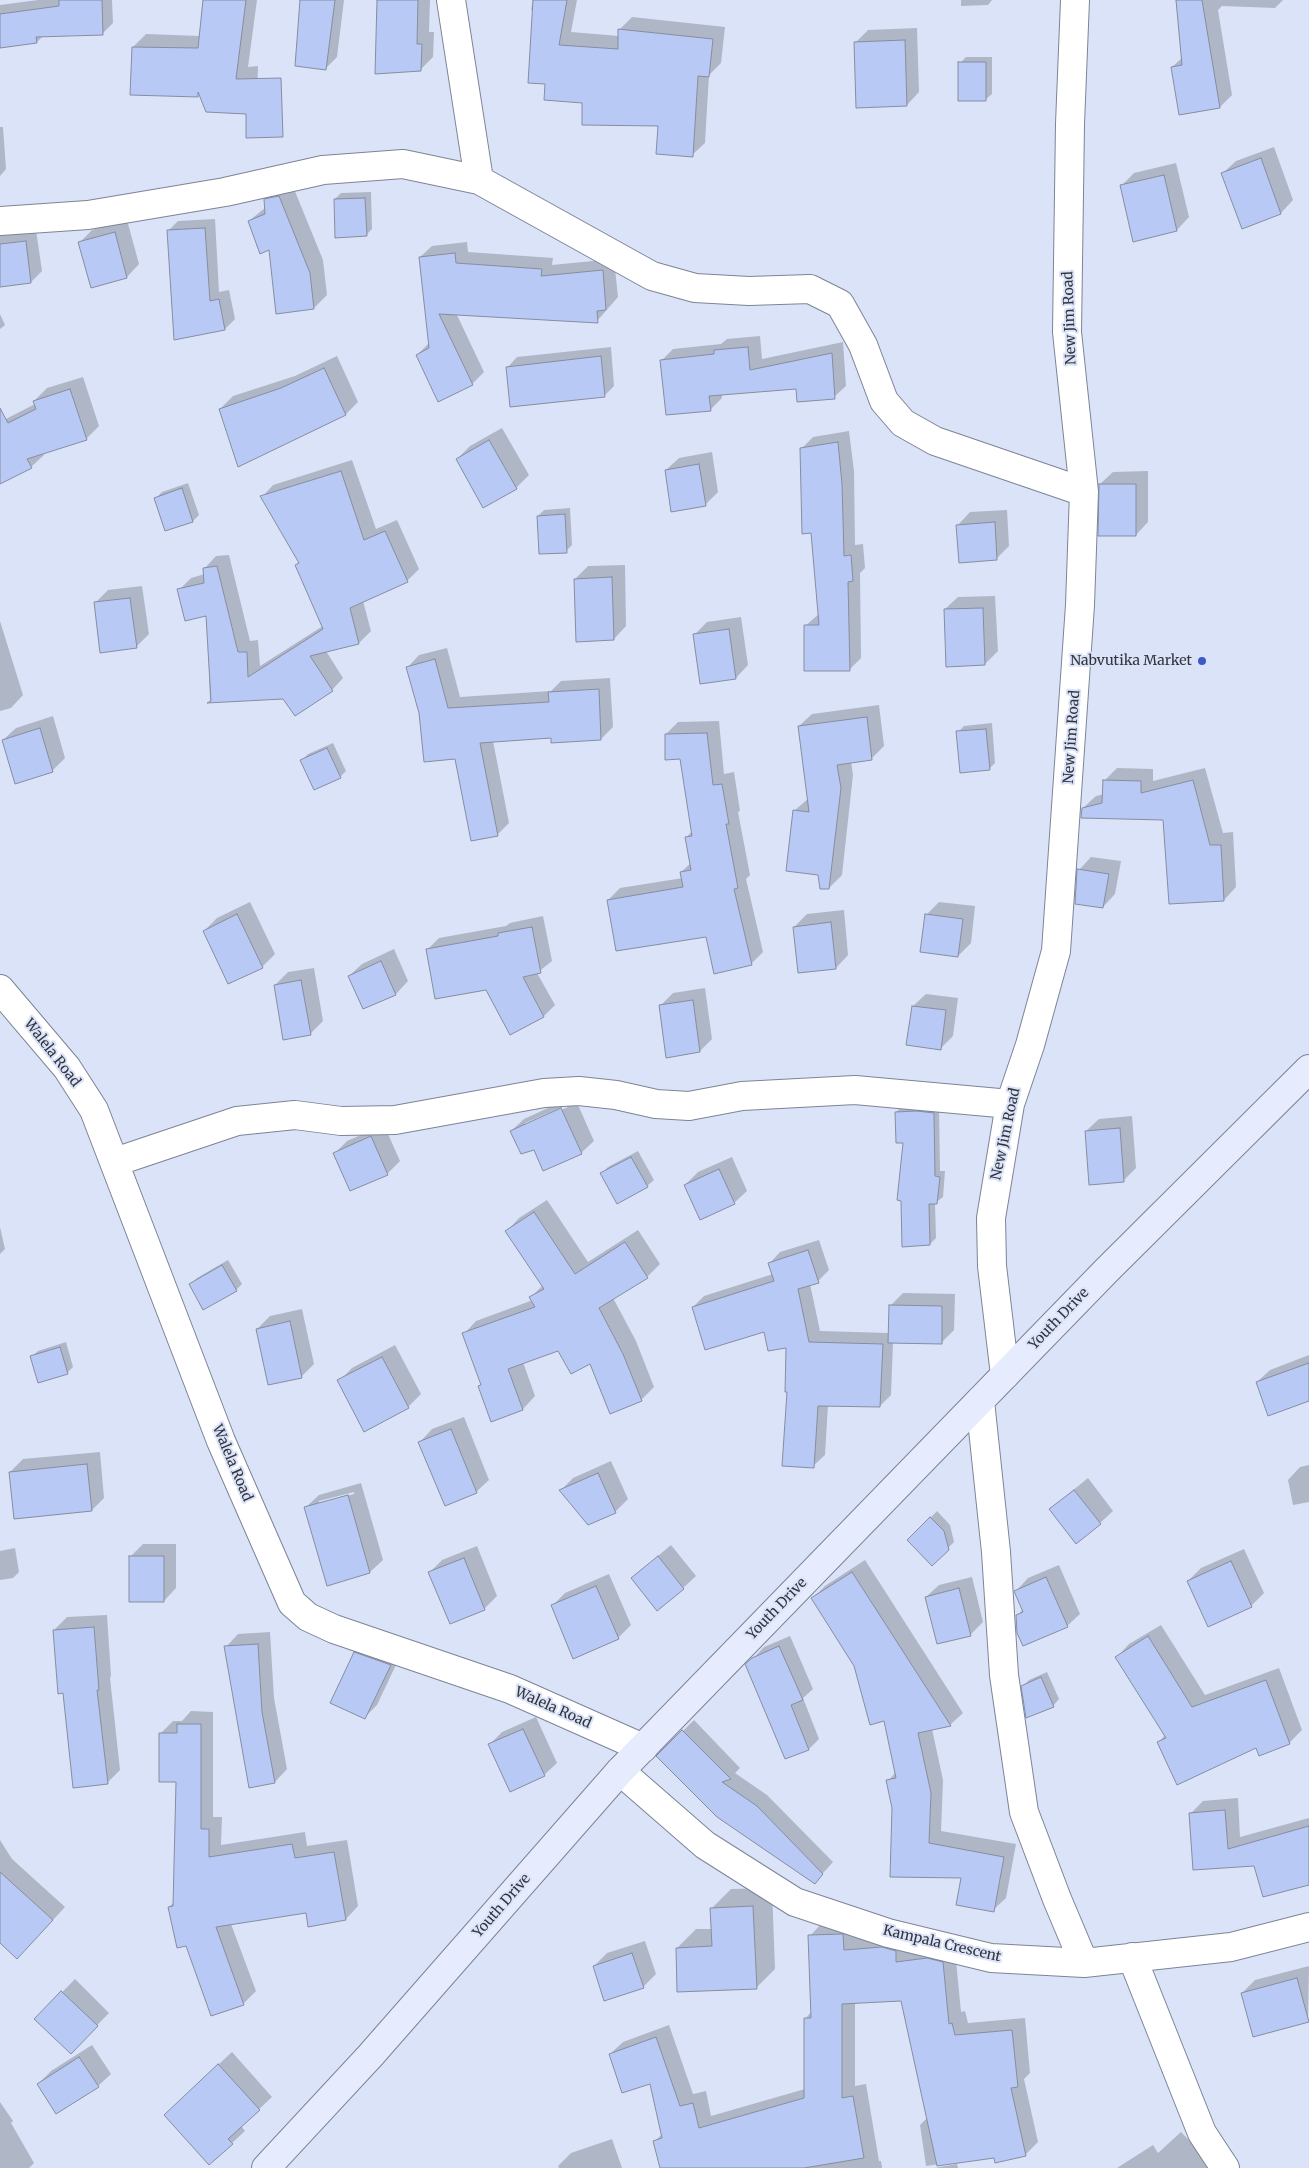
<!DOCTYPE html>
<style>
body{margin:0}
canvas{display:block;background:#dbe3f8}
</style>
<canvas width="1309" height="2168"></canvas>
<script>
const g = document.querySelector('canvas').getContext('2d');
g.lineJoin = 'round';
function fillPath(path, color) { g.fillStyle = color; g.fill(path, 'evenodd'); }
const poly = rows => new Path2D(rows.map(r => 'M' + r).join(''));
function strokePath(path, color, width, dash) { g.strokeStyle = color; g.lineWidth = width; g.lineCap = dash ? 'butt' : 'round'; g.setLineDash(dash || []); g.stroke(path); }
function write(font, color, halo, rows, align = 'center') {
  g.font = font + ' Merriweather,serif'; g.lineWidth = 4; g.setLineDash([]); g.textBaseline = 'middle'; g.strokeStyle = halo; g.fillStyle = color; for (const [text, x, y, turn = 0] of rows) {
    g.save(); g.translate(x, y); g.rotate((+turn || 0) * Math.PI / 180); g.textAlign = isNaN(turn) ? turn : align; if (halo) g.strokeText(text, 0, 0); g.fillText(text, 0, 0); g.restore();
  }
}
const shadow = poly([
 [38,0,112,0,113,23,102,34,44,35,37,42,0,39,0,5],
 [203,0,257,0,248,67,258,66,257,100,200,93,198,95,133,47,146,34,200,36],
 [301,0,344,0,337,57,326,68],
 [378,0,430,0,429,32,434,32,433,57,421,69],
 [533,0,577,0,571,32,619,36,619,30,632,17,725,27,721,63,709,75,705,143,692,155,659,125,583,102,546,83,534,10,531,10],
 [961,0,992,0,988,5,961,6],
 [1177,0,1283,0,1275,8,1222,6,1218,10,1232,95,1220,107,1172,67,1183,57],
 [917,28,919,92,907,105,855,43,868,30],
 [966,57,992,57,992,94,985,100,960,63],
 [0,127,3,127,6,169,0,176],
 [1274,147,1293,200,1281,213,1223,173,1236,161],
 [1176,163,1189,217,1177,230,1121,186,1134,173],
 [292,184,323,260,327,295,314,308,249,221,266,207,265,200,278,187],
 [371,192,372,229,366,235,335,199,341,193],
 [215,219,219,292,229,290,235,319,225,329,168,231,178,221],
 [127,220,139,264,127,277,91,286,79,243,92,230],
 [36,230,42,271,31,282,0,286,0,235],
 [467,242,468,252,553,258,552,265,614,259,618,297,597,321,456,313,484,372,472,384,417,355,429,343,420,257,432,246],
 [0,314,5,325,0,329],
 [760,336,762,359,843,342,846,386,834,397,797,388,722,394,722,398,710,410,662,360,673,349,721,344,727,339],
 [611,347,614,386,604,396,507,368,517,357],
 [337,356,358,402,346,414,220,409,233,396,295,376],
 [83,377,99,426,86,439,43,453,44,455,31,467,0,483,0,422,35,404,34,401,47,388],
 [502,428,529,475,516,488,457,459,470,446],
 [849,431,854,471,855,545,863,544,865,568,860,573,861,658,849,670,805,626,819,614,812,532,801,449,813,437],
 [712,452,718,492,705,505,666,470,679,458],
 [352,460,376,529,397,520,419,569,407,581,363,601,371,631,359,643,326,651,343,678,332,690,284,697,210,702,207,614,179,590,191,578,205,574,205,568,216,556,229,555,250,641,258,640,260,666,323,626,296,565,299,562,262,497,273,485],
 [1148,471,1148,522,1136,535,1100,484,1113,472],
 [188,483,199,515,193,521,166,530,156,498,162,492],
 [570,508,572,545,566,551,538,516,544,510],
 [1007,510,1009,546,996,559,958,525,970,512],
 [625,565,626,626,614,639,575,579,588,566],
 [142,586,149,634,136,647,95,603,108,590],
 [995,596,998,651,985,664,945,609,958,597],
 [741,617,748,665,736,678,694,635,707,622],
 [0,621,23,695,11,708,0,711],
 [447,648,460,697,551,691,561,681,610,678,613,727,601,739,552,737,493,741,509,823,497,835,456,758,420,713,408,667,419,655],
 [879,705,884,746,872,758,851,761,853,775,842,875,829,888,794,811,809,798,799,726,812,714],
 [53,716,65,758,52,771,3,740,16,728],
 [719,721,724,774,734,772,740,811,738,812,750,875,746,879,763,952,751,964,706,935,608,900,620,888,683,878,681,872,691,863,686,838,692,831,681,758,666,734,678,722],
 [992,723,995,763,989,769,958,732,964,726],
 [333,743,346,771,340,777,302,760,308,754],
 [1117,768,1153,769,1153,781,1205,768,1223,833,1233,832,1236,887,1224,900,1164,818,1083,808,1096,796,1104,794,1104,781],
 [1091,857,1121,861,1115,894,1103,907,1079,870],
 [250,902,275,954,262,967,204,931,217,918],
 [939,902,975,906,971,943,958,956,926,915],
 [844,910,848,955,836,968,794,927,807,914],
 [543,916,552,961,537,973,555,1005,544,1016,486,989,427,950,439,938,506,926,510,923],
 [394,949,408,981,396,994,363,1008,349,976,362,964],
 [314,968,323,1021,310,1034,275,985,288,972],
 [705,988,712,1039,700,1051,660,1006,673,993],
 [926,994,958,998,953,1036,940,1049,913,1006],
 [574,1096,594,1141,581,1153,535,1148,511,1131,524,1119],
 [567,1105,568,1107,525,1126,525,1123],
 [903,1106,939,1107,940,1171,945,1171,943,1197,935,1203,936,1238,930,1244,896,1112],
 [1132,1116,1136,1168,1123,1181,1086,1131,1099,1119],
 [384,1125,400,1161,387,1174,334,1154,347,1141],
 [638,1151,654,1180,647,1186,618,1202,602,1173,608,1167],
 [732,1157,747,1191,734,1203,685,1185,698,1172],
 [547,1200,588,1262,638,1230,660,1264,647,1277,613,1298,636,1341,654,1387,641,1400,591,1362,559,1349,523,1362,535,1396,523,1409,492,1420,479,1386,482,1384,464,1334,476,1321,533,1300,531,1297,543,1285,507,1231,519,1218],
 [0,1227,5,1249,0,1254],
 [819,1240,829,1270,818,1281,810,1284,820,1331,889,1333,890,1306,903,1293,955,1294,954,1330,941,1343,893,1342,891,1395,880,1406,828,1405,825,1455,813,1466,788,1390,787,1346,765,1331,693,1307,704,1296,773,1274,769,1264,780,1252],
 [228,1260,242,1284,236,1290,191,1284,197,1278],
 [302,1309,314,1364,302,1376,257,1329,270,1316],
 [66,1342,73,1367,67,1373,31,1357,38,1351],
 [395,1345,421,1394,408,1407,365,1430,339,1381,352,1368],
 [1309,1355,1309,1400,1257,1382,1270,1370],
 [464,1417,489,1480,476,1492,420,1442,432,1429],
 [100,1452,104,1498,92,1510,10,1472,23,1459],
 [611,1461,628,1499,615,1512,561,1490,573,1478],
 [1309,1465,1309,1502,1293,1505,1288,1480,1300,1467],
 [1088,1478,1113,1511,1100,1523,1050,1509],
 [361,1483,383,1560,370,1572,328,1584,306,1507,319,1495],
 [354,1492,354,1494,319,1504,319,1501],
 [937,1511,950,1525,954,1542,932,1564,909,1540],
 [143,1544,176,1544,176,1588,164,1601,130,1557],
 [671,1545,696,1576,683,1588,632,1578],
 [477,1546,497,1596,484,1609,430,1572,442,1560],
 [15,1548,19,1572,13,1578,0,1580,0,1551],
 [1244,1549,1264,1593,1251,1606,1188,1581,1201,1568],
 [865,1560,963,1713,950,1725,932,1729,943,1780,941,1831,1016,1844,1006,1898,993,1910,963,1877,893,1808,888,1781,896,1772,885,1720,855,1665,813,1598,825,1586],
 [1059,1565,1080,1614,1067,1626,1017,1616,1023,1609,1016,1591,1028,1578],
 [609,1574,631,1625,618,1638,552,1606,565,1593],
 [972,1577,983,1622,970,1635,926,1597,939,1585],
 [107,1615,111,1676,110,1678,120,1770,107,1783,64,1692,54,1630,67,1617],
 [1161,1625,1205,1695,1279,1668,1302,1730,1289,1743,1257,1747,1159,1742,1165,1735,1117,1657,1129,1644],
 [270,1632,274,1698,287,1769,275,1782,226,1647,238,1634],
 [790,1636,813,1689,803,1698,819,1739,809,1749,747,1665,764,1647],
 [367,1640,402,1652,377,1705,365,1717,355,1653],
 [1047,1672,1059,1699,1053,1706,1023,1686,1029,1680],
 [191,1711,213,1712,213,1817,222,1817,221,1845,305,1832,307,1846,347,1840,358,1906,346,1919,307,1911,231,1924,256,1991,243,2004,187,1944,169,1907,174,1902,177,1781,160,1734,173,1721,182,1721],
 [536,1717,557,1763,544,1775,489,1745,502,1732],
 [694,1720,740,1768,735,1773,767,1795,833,1862,815,1882,658,1756],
 [1238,1798,1240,1837,1309,1818,1309,1877,1255,1865,1194,1869,1191,1813,1203,1801],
 [0,1840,12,1859,65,1907,30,1945,0,1942],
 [772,1888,775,1969,756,1988,677,1948,696,1929,713,1929,712,1908,731,1889],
 [855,1922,856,1937,895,1935,955,1950,961,2012,965,2011,968,2023,1025,2018,1030,2073,1024,2079,1038,2142,1025,2155,995,2156,926,2166,920,2125,928,2117,902,2000,855,2002,855,2086,866,2084,879,2161,881,2161,882,2168,661,2168,655,2141,662,2134,651,2082,610,2054,623,2042,669,2025,693,2094,706,2091,711,2116,805,2089,805,2019,812,2011,810,1936,822,1923],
 [645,1941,656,1974,643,1987,594,1966,607,1953],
 [1309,1966,1308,2021,1242,1993,1255,1980],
 [75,1979,109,2013,71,2052,36,2019],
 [92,2045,111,2074,98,2086,38,2084,51,2071],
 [232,2052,272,2097,241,2126,245,2131,232,2143,178,2102],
 [0,2102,13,2121,11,2123,34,2163,29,2168,0,2168],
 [1181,2132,1216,2168,1117,2168,1153,2145,1158,2153],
 [612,2139,622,2168,559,2168,558,2166,571,2153],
 [957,2164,958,2168,935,2168]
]);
const building = poly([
 [59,0,102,0,103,35,36,37,37,43,0,48,0,14,59,6,59,0],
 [203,0,246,0,236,79,281,78,283,137,246,138,246,114,206,112,198,92,198,97,130,95,132,47,198,48,203,0],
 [300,0,335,0,326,70,295,66,300,0],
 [377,0,418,0,417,44,422,44,421,71,375,74,377,0],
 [533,0,567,0,559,45,618,49,618,29,713,39,709,77,698,76,693,157,656,154,658,126,582,125,582,103,544,100,545,84,528,83,533,0],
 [1176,0,1202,0,1220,108,1179,115,1171,67,1182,65,1176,0],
 [905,40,907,106,856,108,854,42,905,40],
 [958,62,986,62,986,101,958,101,958,62],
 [1261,158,1281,214,1242,229,1221,173,1261,158],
 [1164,175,1177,231,1133,242,1120,185,1164,175],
 [279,196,310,273,314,309,276,314,269,250,260,254,248,221,265,214,264,199,279,196],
 [365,198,367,236,335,238,334,199,365,198],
 [205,228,210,301,219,299,225,330,174,340,167,230,205,228],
 [115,232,127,278,91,288,78,242,115,232],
 [26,241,31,283,0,287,0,244,26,241],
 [455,253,456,263,542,269,541,276,603,270,606,310,597,311,598,323,439,314,473,385,438,402,416,355,429,348,419,257,455,253],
 [748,347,750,370,832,353,835,399,797,402,796,389,709,396,711,411,666,415,660,360,714,354,714,350,748,347],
 [601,356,605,397,510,407,506,367,601,356],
 [324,368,346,415,238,467,219,409,281,388,324,368],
 [70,389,87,440,27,459,32,468,0,484,0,408,8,423,36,409,33,401,70,389],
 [489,440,517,489,483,508,456,459,489,440],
 [838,442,842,484,844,556,851,555,853,581,848,582,850,671,804,671,804,625,819,625,811,533,802,534,800,448,838,442],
 [699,464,706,506,671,512,665,470,699,464],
 [341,471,364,540,385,531,408,582,350,608,359,644,310,656,333,691,295,716,283,699,207,703,211,701,206,616,185,621,177,589,204,583,203,568,217,566,238,652,247,652,248,677,323,629,295,565,299,563,260,496,341,471],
 [1099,484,1136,484,1136,536,1098,536,1099,484],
 [182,488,193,522,165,531,154,498,182,488],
 [565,514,567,553,539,554,537,516,565,514],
 [995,522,997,560,959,563,956,525,995,522],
 [612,577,614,640,576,642,574,579,612,577],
 [130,598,137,648,100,653,94,602,130,598],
 [983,608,985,665,946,667,944,609,983,608],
 [729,629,736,679,700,684,693,634,729,629],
 [435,659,448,708,549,702,548,692,599,689,601,740,551,743,551,738,480,743,498,836,471,841,455,759,424,762,419,713,406,667,435,659],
 [867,717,872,760,837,765,841,788,829,889,820,889,818,875,786,871,793,810,809,812,798,726,867,717],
 [40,728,53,772,15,784,2,740,40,728],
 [986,729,990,770,960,773,956,731,986,729],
 [707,733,713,785,722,784,729,824,726,824,738,888,734,889,752,965,714,974,706,937,616,951,607,900,683,887,680,872,691,870,685,837,692,836,680,759,665,760,665,734,707,733],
 [327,748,341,778,314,790,300,760,327,748],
 [1103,780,1141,781,1141,793,1193,780,1210,845,1221,845,1224,901,1169,904,1163,820,1081,818,1082,808,1102,803,1103,780],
 [1077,869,1109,874,1103,908,1075,904,1077,869],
 [237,914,263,968,228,984,203,931,237,914],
 [925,914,963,919,958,957,920,952,925,914],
 [831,922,836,969,798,973,793,927,831,922],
 [532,927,541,973,523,977,544,1017,510,1035,486,990,435,999,426,949,498,936,498,933,532,927],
 [381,961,396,995,363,1009,348,976,381,961],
 [301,980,311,1035,283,1040,274,985,301,980],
 [693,1000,700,1052,666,1058,659,1005,693,1000],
 [912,1006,946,1010,941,1050,906,1045,912,1006],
 [561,1108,582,1154,543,1171,534,1150,521,1154,510,1131,561,1108],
 [917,1111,934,1113,935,1176,940,1177,937,1204,929,1204,930,1245,902,1247,901,1201,897,1200,903,1143,896,1143,895,1112,917,1111],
 [1120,1128,1124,1182,1089,1185,1085,1131,1120,1128],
 [371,1136,388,1175,350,1191,333,1153,371,1136],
 [631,1157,648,1187,617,1204,600,1173,631,1157],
 [719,1169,735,1204,700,1220,684,1185,719,1169],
 [534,1212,575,1274,625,1242,648,1278,599,1308,623,1354,642,1401,610,1414,590,1364,571,1374,558,1351,508,1369,523,1410,491,1422,478,1386,481,1385,462,1333,535,1307,529,1297,544,1289,505,1231,534,1212],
 [808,1250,819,1283,798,1289,809,1342,883,1344,880,1407,818,1406,814,1468,782,1466,787,1392,785,1392,786,1348,768,1351,764,1332,705,1350,692,1307,774,1281,768,1263,808,1250],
 [222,1265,237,1291,203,1310,189,1284,222,1265],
 [889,1305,942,1306,942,1344,888,1343,889,1305],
 [290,1321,302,1378,268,1385,256,1329,290,1321],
 [60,1347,68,1374,38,1383,30,1356,60,1347],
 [382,1357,409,1408,364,1432,337,1380,382,1357],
 [1309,1363,1309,1401,1268,1416,1256,1382,1309,1363],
 [451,1429,477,1493,445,1506,418,1442,451,1429],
 [87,1464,92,1511,14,1519,9,1472,87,1464],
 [598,1473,616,1513,588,1525,559,1490,598,1473],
 [1074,1490,1101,1524,1076,1544,1049,1509,1074,1490],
 [348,1495,370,1573,327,1586,304,1507,348,1495],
 [930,1517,944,1531,949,1550,932,1566,907,1540,930,1517],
 [129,1556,164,1556,164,1602,129,1602,129,1556],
 [658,1556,684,1589,657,1611,631,1578,658,1556],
 [464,1558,485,1610,450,1624,428,1572,464,1558],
 [1231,1561,1252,1607,1208,1627,1187,1581,1231,1561],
 [852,1572,951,1726,918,1733,931,1793,929,1843,1004,1857,994,1912,956,1905,961,1878,890,1877,892,1808,886,1780,896,1778,884,1721,870,1725,854,1666,811,1598,852,1572],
 [1046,1577,1068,1627,1023,1646,1017,1633,1016,1615,1023,1612,1014,1591,1046,1577],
 [596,1586,619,1639,573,1659,551,1605,596,1586],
 [959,1588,971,1636,937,1644,925,1597,959,1588],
 [94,1627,99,1690,97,1690,108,1784,73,1788,63,1693,58,1694,53,1630,94,1627],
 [1148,1636,1192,1707,1266,1680,1290,1744,1259,1756,1256,1748,1177,1785,1157,1742,1166,1738,1115,1657,1148,1636],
 [258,1644,262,1712,275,1783,249,1788,224,1646,258,1644],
 [779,1646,803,1700,791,1705,809,1750,785,1759,745,1664,752,1658,779,1646],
 [354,1652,391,1665,365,1719,330,1703,354,1652],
 [1041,1677,1054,1707,1026,1718,1021,1686,1041,1677],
 [177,1724,201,1724,201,1829,209,1829,209,1857,292,1844,295,1858,334,1852,346,1920,308,1927,306,1913,216,1927,244,2005,211,2016,186,1946,177,1948,168,1907,173,1906,176,1782,159,1782,159,1733,177,1733,177,1724],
 [523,1729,545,1776,510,1792,488,1744,523,1729],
 [682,1730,731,1779,722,1782,757,1806,823,1874,815,1884,717,1817,656,1756,682,1730],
 [1225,1810,1228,1849,1309,1826,1309,1885,1263,1897,1254,1866,1193,1870,1189,1813,1225,1810],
 [0,1872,53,1920,17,1959,0,1943,0,1872],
 [753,1906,757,1989,677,1992,676,1948,712,1946,710,1908,753,1906],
 [843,1934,844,1950,882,1947,896,1951,896,1962,927,1958,943,1962,949,2024,952,2023,955,2035,1012,2030,1018,2087,1011,2088,1026,2156,995,2163,994,2158,937,2166,901,2001,842,2004,842,2098,853,2096,864,2158,804,2168,660,2168,653,2141,662,2138,650,2084,622,2093,609,2054,656,2037,680,2106,693,2103,699,2128,804,2098,804,2018,811,2018,808,1935,843,1934],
 [632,1953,644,1988,604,2001,593,1966,632,1953],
 [1297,1978,1309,2022,1253,2037,1241,1993,1297,1978],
 [61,1991,98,2026,71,2054,34,2019,61,1991],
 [79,2057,99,2087,56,2114,37,2084,79,2057],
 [218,2064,260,2110,228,2139,233,2144,209,2165,164,2115,218,2064]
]);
const street = poly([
 [451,0,479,180],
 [0,221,88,215,225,192,323,170,403,164,479,180,652,276,695,288,749,291,810,289,840,304,863,345,884,401,903,423,935,441,1084,492],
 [0,989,67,1068,94,1110,221,1441,292,1603,308,1617,334,1629,510,1689,643,1748],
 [115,1162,237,1121,295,1115,341,1121,395,1120,544,1093,579,1091,616,1095,656,1104,689,1106,742,1096,855,1090,1010,1104],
 [1005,1375,992,1266,991,1218,1010,1104,1030,1045,1056,951,1080,605,1084,492,1067,332,1070,124,1075,0],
 [980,1401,996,1552,1004,1675,1024,1812,1057,1899,1084,1963],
 [620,1771,705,1845,795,1902,888,1933,991,1958,1084,1963,1231,1947,1309,1927],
 [1132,1957,1202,2133,1225,2168]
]);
const secondary = poly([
 [266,2168,370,2056,620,1771,1106,1271,1309,1069]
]);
const markers = [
 [1202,661,5,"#3c58cb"]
];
const streetNames = [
 ["New Jim Road",1070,318,-92],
 ["New Jim Road",1072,737,-86],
 ["Walela Road",52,1053,52],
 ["New Jim Road",1006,1134,-78],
 ["Youth Drive",1059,1319,-46],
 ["Walela Road",232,1463,67],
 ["Youth Drive",777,1609,-46],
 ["Walela Road",553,1708,24],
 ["Youth Drive",502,1906,-49],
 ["Kampala Crescent",942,1944,13]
];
const poiNames = [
 ["Nabvutika Market",1192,661]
];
fillPath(shadow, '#0003');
fillPath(building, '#b8c9f6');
strokePath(building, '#868da0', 1);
strokePath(street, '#7d8497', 30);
strokePath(secondary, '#7d8497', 30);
strokePath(street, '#fff', 28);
strokePath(secondary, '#e6ecfe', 28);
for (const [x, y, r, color] of markers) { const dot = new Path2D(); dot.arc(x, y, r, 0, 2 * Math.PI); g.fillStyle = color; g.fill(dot); strokePath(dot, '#dbe3f8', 2); }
write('14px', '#31343c', '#dbe3f8', streetNames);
write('14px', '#31343c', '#dbe3f8', poiNames, 'right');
</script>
